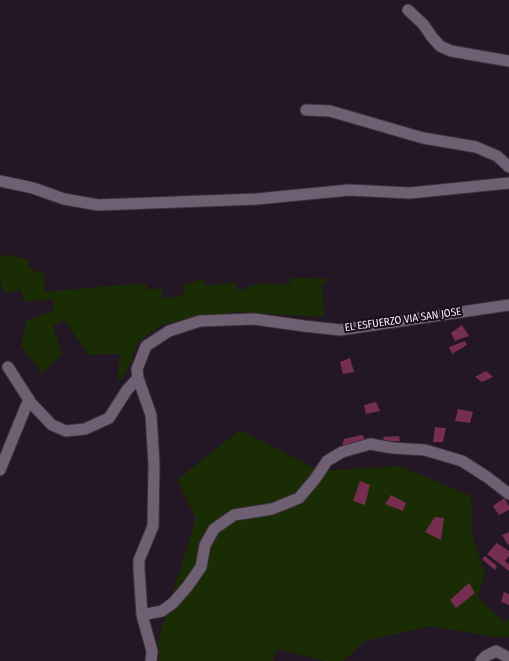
<!DOCTYPE html>
<style>
body{margin:0}
canvas{display:block;background:#231625}
</style>
<canvas width="509" height="661"></canvas>
<script>
const g = document.querySelector('canvas').getContext('2d');
g.lineJoin = 'round';
function fillPath(path, color) { g.fillStyle = color; g.fill(path, 'evenodd'); }
const poly = rows => new Path2D(rows.map(r => 'M' + r).join(''));
function strokePath(path, color, width, dash) { g.strokeStyle = color; g.lineWidth = width; g.lineCap = dash ? 'butt' : 'round'; g.setLineDash(dash || []); g.stroke(path); }
function write(font, color, halo, rows, align = 'center') {
  g.font = font + ' "Fira Sans Condensed",sans-serif'; g.lineWidth = 4; g.setLineDash([]); g.textBaseline = 'middle'; g.strokeStyle = halo; g.fillStyle = color; for (const [text, x, y, turn = 0] of rows) {
    g.save(); g.translate(x, y); g.rotate((+turn || 0) * Math.PI / 180); g.textAlign = isNaN(turn) ? turn : align; if (halo) g.strokeText(text, 0, 0); g.fillText(text, 0, 0); g.restore();
  }
}
const green = poly([
 [8,255,27,259,30,269,45,274,44,292,121,285,146,284,148,290,162,288,162,299,185,294,183,285,204,279,206,286,236,282,238,291,260,283,288,285,292,278,330,279,322,284,324,317,235,312,163,324,139,342,126,373,117,383,120,354,103,354,89,355,64,320,53,326,62,355,42,373,21,346,26,321,54,310,53,299,25,302,21,290,4,293,0,281,0,256],
 [240,430,320,471,400,466,471,496,472,535,485,573,478,597,504,622,509,618,509,637,496,637,431,626,365,641,343,661,324,661,277,649,273,661,159,661,158,640,196,519,177,480]
]);
const building = poly([
 [462,325,469,336,455,341,451,333],
 [465,341,467,345,452,354,449,347],
 [350,358,354,372,343,374,340,362],
 [486,371,493,377,482,382,475,377],
 [376,402,380,411,366,414,364,405],
 [458,409,473,412,470,423,455,421],
 [435,427,446,428,443,442,433,442],
 [362,435,366,440,342,447,344,439],
 [399,436,400,441,384,442,383,437],
 [360,481,370,485,365,505,353,501],
 [391,495,406,503,403,511,385,504],
 [504,498,509,506,509,510,499,515,493,506],
 [435,517,444,518,441,540,425,532],
 [509,532,509,544,508,545,502,535],
 [497,543,509,551,509,556,505,561,509,564,509,571,487,554],
 [485,556,497,566,495,570,482,559],
 [469,583,475,593,456,608,450,600],
 [504,592,509,594,509,605,501,602]
]);
const minor = poly([
 [408,10,423,24,432,37,440,46,451,51,509,61],
 [306,110,330,111,423,138,476,147,497,156,509,167],
 [0,181,33,188,64,199,98,205,257,199,349,190,410,193,509,183],
 [8,367,31,403,52,425,66,431,85,429,109,418,127,390,138,378],
 [0,470,29,399],
 [142,615,162,611,173,603,187,587,201,567,205,545,214,529,234,515,272,509,299,498,315,479,327,461,342,452,370,444,393,448,425,450,462,461,487,477,509,494],
 [151,661,152,651,142,615,139,569,139,560,153,526,154,464,151,415,138,378,137,369,146,346,169,331,200,321,254,319,304,326,340,330,509,305],
 [481,661,486,656,496,651,509,658]
]);
const streetNames = [
 ["EL ESFUERZO VIA SAN JOSE",403,320,-8]
];
fillPath(green, '#1a2c03');
fillPath(building, '#762e50');
strokePath(minor, '#3b323d', 13);
strokePath(minor, '#6f5f72', 11);
write('11px', '#f5ecf7', '#1a0d1c', streetNames);
</script>
